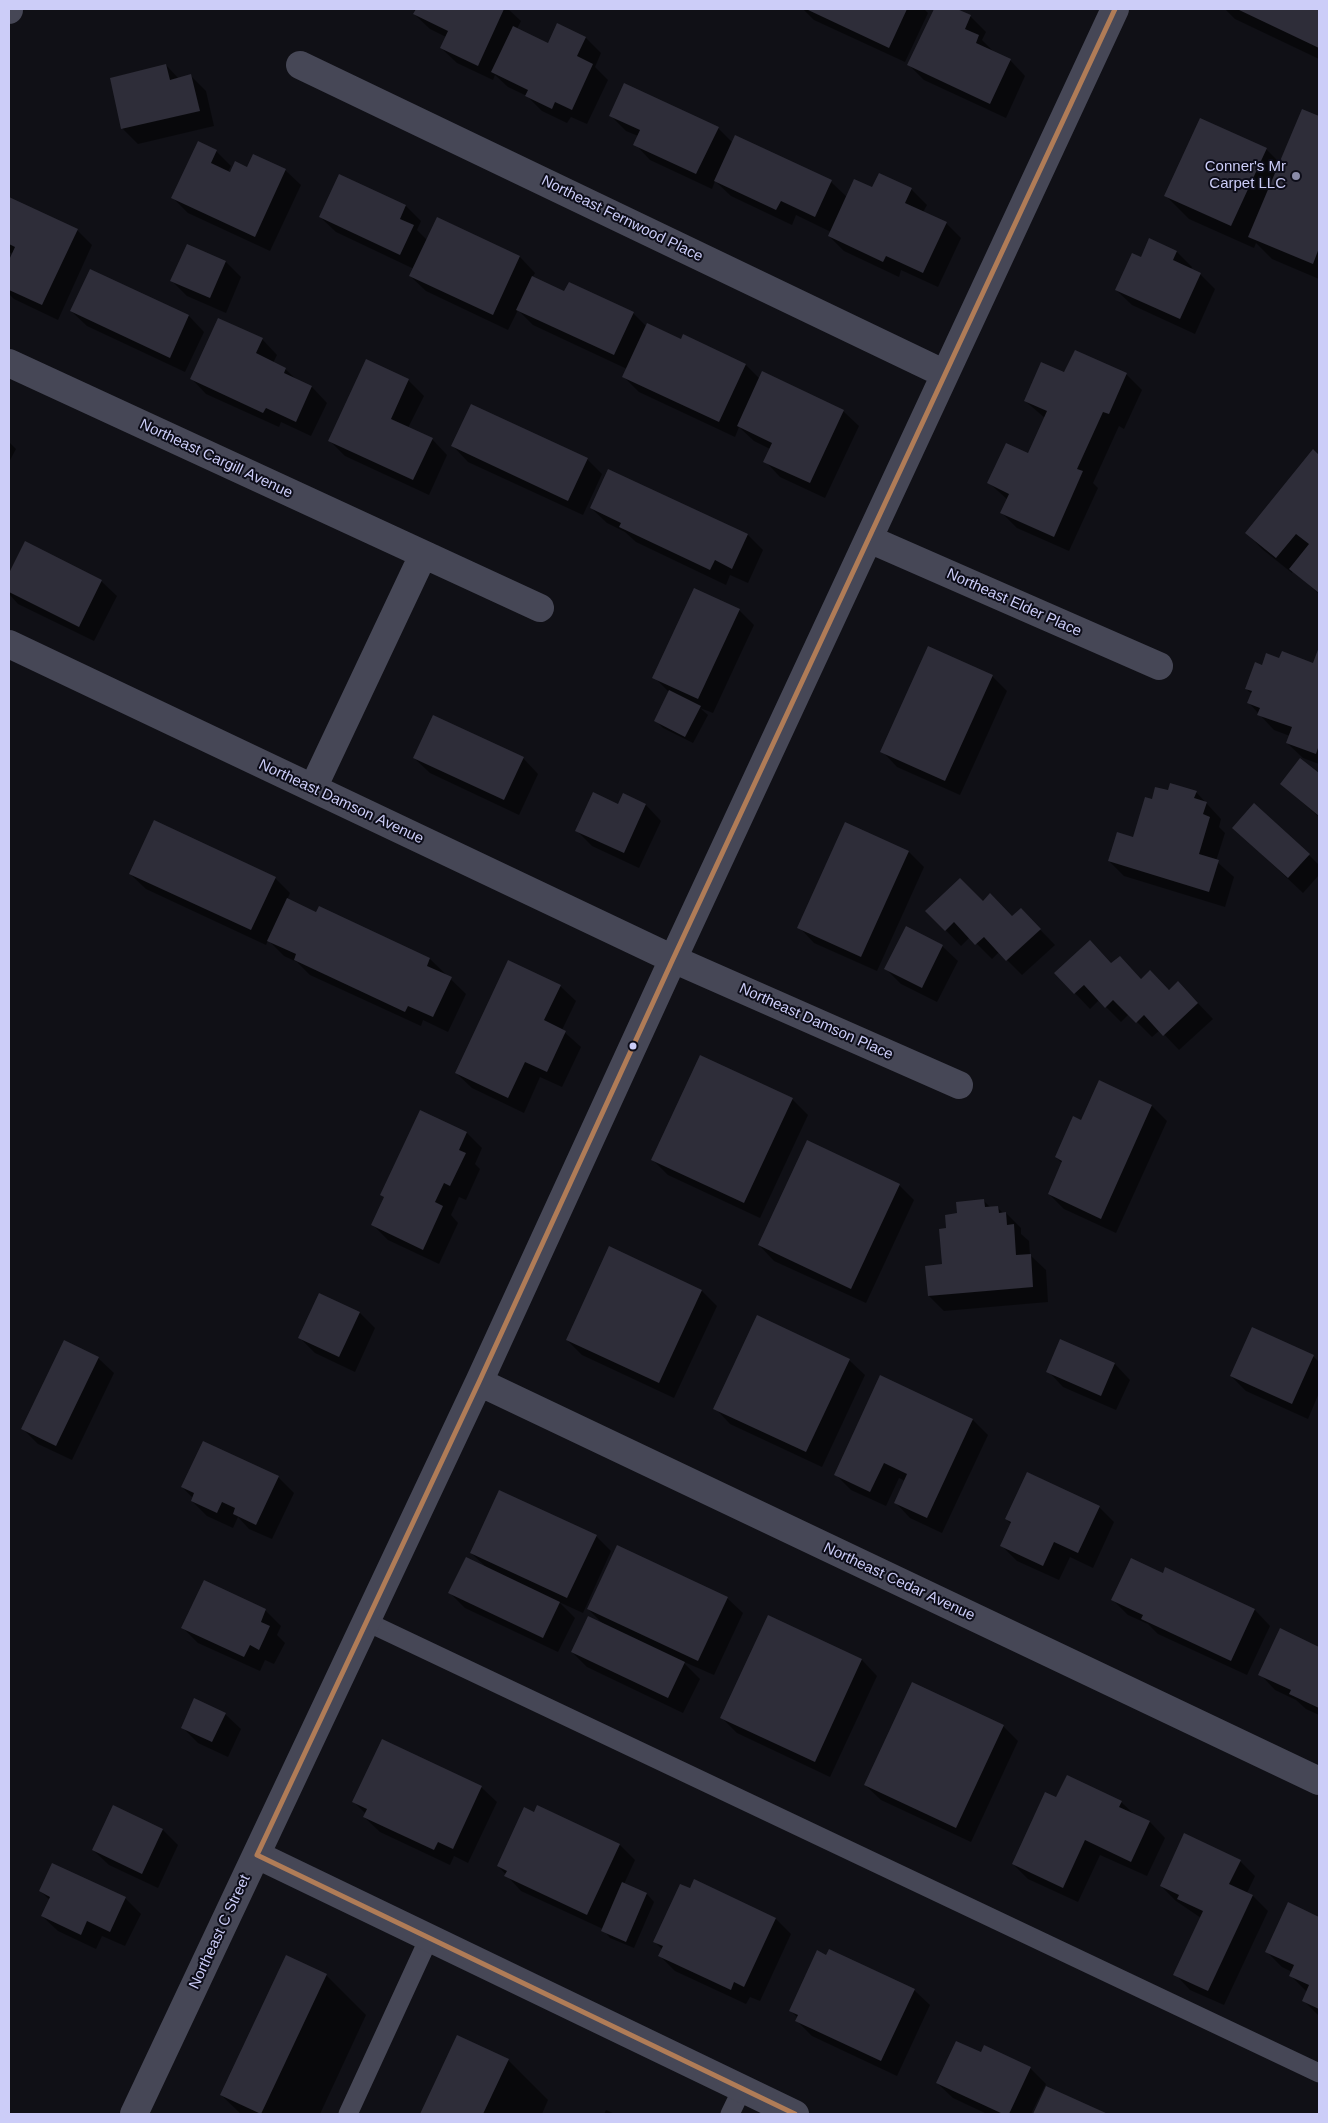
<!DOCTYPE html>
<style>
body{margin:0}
#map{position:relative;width:1328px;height:2123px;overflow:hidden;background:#101016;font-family:Arial,sans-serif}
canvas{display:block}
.frame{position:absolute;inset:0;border:10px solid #cccdf8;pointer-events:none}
</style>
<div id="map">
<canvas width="1328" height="2123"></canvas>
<div class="frame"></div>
</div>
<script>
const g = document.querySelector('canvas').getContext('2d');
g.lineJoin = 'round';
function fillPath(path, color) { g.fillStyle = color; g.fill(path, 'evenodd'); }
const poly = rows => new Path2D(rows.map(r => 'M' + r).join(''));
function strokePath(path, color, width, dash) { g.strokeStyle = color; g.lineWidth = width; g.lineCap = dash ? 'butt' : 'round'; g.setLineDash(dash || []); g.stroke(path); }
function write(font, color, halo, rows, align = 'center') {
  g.font = font + ' Arial,sans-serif'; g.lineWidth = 4; g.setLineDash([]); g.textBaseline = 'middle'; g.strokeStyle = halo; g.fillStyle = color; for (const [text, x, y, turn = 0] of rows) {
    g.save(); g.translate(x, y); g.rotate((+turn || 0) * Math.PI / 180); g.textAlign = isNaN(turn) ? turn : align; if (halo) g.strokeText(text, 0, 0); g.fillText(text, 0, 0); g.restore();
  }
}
const shadow = poly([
 [412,9,508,9,521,21,517,29,549,44,586,38,601,53,595,67,608,80,587,124,571,117,567,123,542,111,527,96,508,87,495,75,493,80,457,63,441,48,446,37,430,29,414,14,416,11],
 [803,9,924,9,928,13,905,62,814,20],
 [935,9,954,9,970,16,986,32,982,40,994,52,1010,60,1025,76,1006,118,924,80,909,65],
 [1225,9,1319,9,1319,59,1235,19],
 [166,65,179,79,191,76,206,91,214,126,138,144,123,129,111,78],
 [1302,111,1319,118,1319,279,1272,259,1256,243,1254,248,1189,219,1166,196,1266,149,1280,163],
 [610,115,718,128,733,143,831,182,847,197,873,189,911,189,927,205,923,212,946,223,961,238,938,287,901,270,899,277,844,251,829,236,831,232,796,215,792,225,731,196,715,181,712,189,650,160,635,144,638,136,626,131],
 [216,151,231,166,228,172,247,168,285,170,301,185,270,251,188,213,173,198],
 [340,175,406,206,421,221,417,230,427,240,437,219,520,257,535,273,532,278,565,293,633,313,647,327,682,341,684,336,746,365,760,379,843,411,859,426,825,498,780,477,765,461,770,449,754,441,739,427,735,437,639,392,624,377,627,369,533,325,518,310,508,330,426,291,410,276,414,269,336,232,320,217],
 [9,198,77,230,92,245,58,320,14,299,9,294,9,263,13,254,9,252],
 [1150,240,1177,252,1192,267,1191,270,1200,274,1215,289,1195,334,1132,305,1116,290,1142,258],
 [187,246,226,262,241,277,226,313,187,296,172,281],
 [90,271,189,316,204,332,185,372,87,326,71,311],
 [262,339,277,355,273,363,285,369,298,381,312,387,327,403,311,436,281,422,279,427,206,394,191,378],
 [1065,374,1126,374,1142,390,1124,429,1119,426,1093,483,1098,488,1069,551,1017,528,1002,513,1008,500,989,483,1029,454,1045,418,1025,401],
 [408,380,424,396,408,428,432,439,447,455,429,495,345,456,330,441],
 [9,442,16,449,9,462],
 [453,446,587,459,602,474,583,515,468,462],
 [1313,451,1319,456,1319,594,1293,571,1292,573,1262,549,1247,533],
 [591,508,748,535,763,550,748,583,730,575,726,585,636,542,625,532,607,523],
 [25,543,101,581,117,596,94,641,18,604,9,594,9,576],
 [739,610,754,625,713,713,700,708,708,715,693,743,663,728,655,720,669,692,654,677],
 [1319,651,1319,764,1303,758,1287,743,1290,736,1274,730,1259,714,1249,703,1252,694,1246,689,1263,667,1280,660,1314,664],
 [992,676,1007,691,960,795,897,767,882,751],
 [414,758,523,758,538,774,519,815,430,773],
 [1300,759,1319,775,1319,817,1281,784],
 [1169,792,1196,792,1221,819,1219,827,1225,833,1216,861,1234,877,1225,907,1124,876,1109,861,1134,839,1152,800],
 [624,795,646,805,661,821,639,868,592,846,576,830,619,805],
 [1234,828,1309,855,1319,865,1319,875,1303,893],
 [909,852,924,867,877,971,814,943,799,927],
 [130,874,275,878,290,893,287,900,430,959,466,994,448,1032,423,1020,421,1026,310,975,297,962,284,956,268,940,266,945,146,889],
 [983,902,1012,917,1021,910,1055,945,1022,975,999,952,992,959,970,937,961,946,927,911],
 [942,946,958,961,937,1002,901,984,886,969],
 [1112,964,1142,980,1193,998,1213,1019,1179,1050,1160,1030,1152,1037,1129,1014,1121,1022,1099,1000,1090,1009,1056,973],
 [560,986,576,1001,562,1030,581,1047,562,1087,540,1077,524,1113,472,1088,456,1073],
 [792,1099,808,1115,760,1218,668,1175,653,1160],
 [1152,1106,1167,1121,1116,1233,1064,1209,1049,1194,1063,1164,1056,1157,1082,1121],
 [420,1111,467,1133,482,1148,475,1164,480,1169,466,1200,459,1197,451,1215,458,1223,439,1264,388,1240,373,1225],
 [899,1185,914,1200,866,1303,774,1261,759,1245],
 [984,1201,991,1208,997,1207,1003,1213,1006,1213,1021,1228,1021,1234,1029,1241,1030,1255,1046,1270,1048,1302,944,1311,929,1296,943,1265,947,1229,958,1214],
 [610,1248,702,1291,717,1306,674,1398,582,1355,567,1340],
 [320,1294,360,1313,375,1328,355,1372,315,1353,300,1338],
 [1252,1329,1314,1357,1319,1362,1319,1393,1308,1419,1246,1391,1231,1376],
 [1061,1341,1115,1364,1130,1380,1116,1410,1063,1387,1048,1371],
 [98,1358,114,1373,72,1460,38,1444,23,1429],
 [849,1360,865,1375,822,1467,730,1424,715,1408],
 [973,1420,988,1435,942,1533,910,1518,895,1502,905,1481,899,1478,886,1506,851,1490,835,1474],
 [278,1477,294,1493,272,1539,249,1529,238,1517,233,1528,207,1516,192,1501,193,1498,182,1487],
 [1099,1507,1114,1522,1093,1568,1070,1557,1059,1580,1017,1561,1002,1546,1012,1525,1006,1519],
 [596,1536,611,1551,583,1613,559,1602,575,1618,558,1652,465,1608,450,1593,486,1567,471,1553],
 [1166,1569,1255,1610,1270,1626,1247,1675,1158,1634,1148,1624,1128,1615,1113,1600,1163,1575],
 [204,1582,266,1611,281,1626,277,1635,285,1643,274,1664,265,1660,260,1671,198,1643,183,1628],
 [727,1598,743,1613,714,1675,682,1661,700,1679,683,1713,587,1667,572,1652,604,1625,588,1609],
 [769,1617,862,1660,877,1676,830,1777,737,1733,722,1718],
 [1280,1630,1319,1648,1319,1715,1306,1709,1296,1700,1275,1690,1260,1674],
 [225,1714,241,1729,228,1757,198,1743,182,1727],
 [1003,1726,1018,1741,971,1842,881,1800,865,1785],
 [481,1787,497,1802,468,1863,454,1856,450,1865,380,1832,364,1817,366,1814,354,1802],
 [1057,1799,1121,1802,1136,1816,1150,1822,1165,1838,1147,1876,1100,1855,1078,1902,1028,1879,1013,1864],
 [538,1807,620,1845,635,1860,624,1884,647,1894,654,1902,634,1948,610,1938,603,1929,521,1891,498,1866],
 [163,1830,178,1845,158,1888,109,1865,93,1850],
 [1240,1861,1255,1876,1247,1893,1253,1896,1268,1911,1224,2005,1190,1990,1175,1974,1201,1918,1176,1901,1161,1886],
 [694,1881,776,1919,791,1934,760,2001,750,1997,746,2004,675,1971,660,1956,662,1949,655,1942],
 [40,1891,125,1898,141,1914,125,1946,102,1936,96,1949,58,1931,42,1916,50,1900],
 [1289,1904,1319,1918,1319,2016,1303,2000,1307,1992,1291,1976,1292,1972,1282,1967,1267,1952],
 [326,1975,366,2015,320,2114,241,2114,221,2095],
 [914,1990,930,2005,897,2076,812,2036,797,2021,798,2018,790,2010],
 [458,2037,508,2060,548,2100,542,2114,421,2114],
 [981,2054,1030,2068,1046,2084,1031,2114,987,2114,953,2098,937,2083],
 [1047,2087,1105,2114,1034,2114],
 [606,2110,615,2114,604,2114]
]);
const building = poly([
 [416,9,504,9,478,66,440,48,448,31,413,14],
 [806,9,907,9,889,48],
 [934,9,957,9,971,15,965,29,979,35,976,43,1011,59,990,104,907,65],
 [1237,9,1319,9,1319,48],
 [557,23,586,37,577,56,593,64,572,110,555,102,552,109,525,96,528,90,491,72,513,26,548,43],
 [166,64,170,80,191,74,200,111,121,129,110,78],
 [624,83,719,127,696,174,633,145,640,130,609,116],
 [1302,109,1319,116,1319,248,1313,264,1248,237],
 [1200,118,1267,148,1231,226,1164,196],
 [735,135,832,180,815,217,781,201,776,210,714,181],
 [198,141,217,150,211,163,230,172,235,161,247,167,253,154,286,169,255,237,171,198],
 [879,173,912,188,905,203,947,222,923,273,886,256,883,262,828,236,854,179,872,187],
 [339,174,406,205,400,219,414,225,400,255,319,217],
 [9,197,78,229,42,305,9,290,9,260,15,247,9,244],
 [437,217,520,256,493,315,409,276],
 [1149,238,1177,251,1173,260,1201,273,1180,319,1115,290,1132,253,1141,257],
 [187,244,226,261,210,298,170,281],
 [90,269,189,315,170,358,70,311],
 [532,276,564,291,569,282,634,312,614,355,516,310],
 [218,318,263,338,256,353,286,368,284,373,312,386,296,422,266,408,263,413,190,379],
 [647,323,681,339,683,334,746,364,719,422,622,377],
 [1075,350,1127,373,1109,414,1103,412,1077,469,1083,471,1054,537,1000,513,1009,494,987,483,1006,443,1028,453,1047,411,1024,401,1041,362,1064,372],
 [366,359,409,379,391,419,433,438,413,480,328,441],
 [762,371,844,410,810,483,763,462,772,443,737,426],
 [471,404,588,458,568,501,451,446],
 [1313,449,1319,455,1319,593,1289,569,1309,544,1296,534,1276,558,1245,533],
 [608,469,748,534,732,569,715,560,710,570,619,527,621,523,590,508],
 [25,541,102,580,79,627,9,592,9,573],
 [694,588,740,609,698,699,652,678],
 [928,646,993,675,945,781,880,752],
 [1319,647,1319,745,1316,754,1286,743,1292,727,1257,715,1260,708,1247,703,1252,691,1245,689,1255,662,1262,665,1266,653,1279,658,1282,651,1313,663],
 [669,690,701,706,685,737,654,721],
 [433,715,524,757,504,800,413,758],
 [1300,758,1319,773,1319,816,1280,784],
 [1170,783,1197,791,1194,798,1207,802,1203,814,1210,817,1199,854,1219,860,1209,892,1108,861,1117,832,1133,837,1145,797,1152,799,1155,787,1168,790],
 [593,792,618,804,623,793,646,804,624,853,575,831],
 [1254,803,1310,854,1288,878,1232,828],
 [154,820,276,877,251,930,129,874],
 [845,822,909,851,861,957,797,928],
 [960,878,983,901,990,893,1012,916,1021,908,1041,929,1006,961,984,937,975,945,954,922,945,931,925,911],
 [287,898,316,912,319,906,430,958,427,966,452,977,433,1017,408,1006,405,1012,294,960,296,954,267,941],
 [906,926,943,945,922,988,884,969],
 [1090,940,1111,963,1120,956,1141,979,1150,970,1169,990,1178,981,1198,1003,1163,1036,1144,1015,1136,1023,1113,1000,1105,1008,1084,985,1074,994,1054,973],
 [508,960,561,985,544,1020,566,1031,547,1072,525,1062,508,1098,455,1073],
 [700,1055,793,1098,744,1203,651,1160],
 [1099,1080,1152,1105,1101,1219,1048,1194,1062,1161,1055,1157,1073,1116,1081,1120],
 [420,1110,467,1132,459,1150,466,1153,450,1186,444,1183,435,1202,443,1206,423,1250,371,1225,384,1197,380,1195],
 [807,1140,900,1184,851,1289,758,1245],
 [984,1199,985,1207,998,1206,999,1213,1006,1212,1007,1225,1014,1224,1016,1255,1031,1254,1033,1287,928,1296,925,1266,942,1264,939,1229,946,1228,945,1215,957,1213,956,1202],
 [609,1246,702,1290,659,1383,566,1340],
 [319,1293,360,1312,339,1357,298,1338],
 [757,1315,850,1359,806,1452,713,1409],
 [1252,1327,1314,1355,1292,1404,1230,1376],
 [1060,1339,1115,1363,1101,1396,1046,1372],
 [64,1340,99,1357,56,1446,21,1429],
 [880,1375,973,1419,927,1518,894,1503,907,1474,884,1463,870,1492,834,1475],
 [203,1441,279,1476,256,1525,233,1514,235,1508,222,1502,217,1513,191,1501,194,1493,181,1487],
 [1027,1472,1100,1506,1078,1553,1054,1542,1043,1566,1000,1546,1011,1522,1005,1519],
 [499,1490,597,1535,567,1598,470,1553],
 [617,1545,728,1597,698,1661,587,1609],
 [466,1557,560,1602,543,1638,448,1593],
 [1131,1558,1163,1573,1165,1567,1255,1609,1231,1661,1141,1619,1143,1615,1111,1600],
 [204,1580,266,1609,261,1622,270,1626,259,1650,250,1645,244,1657,181,1628],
 [768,1615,862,1659,815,1762,720,1718],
 [588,1616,685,1662,668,1698,571,1652],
 [1280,1628,1319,1647,1319,1708,1289,1694,1291,1690,1258,1675],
 [912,1682,1004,1725,956,1828,864,1785],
 [194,1698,226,1713,212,1742,181,1728],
 [382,1739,482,1786,453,1849,438,1842,434,1850,363,1817,367,1809,352,1802],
 [1067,1775,1122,1801,1119,1807,1150,1821,1131,1862,1085,1840,1063,1888,1012,1864,1045,1792,1056,1797],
 [113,1805,163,1829,142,1874,92,1850],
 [537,1805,620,1844,587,1915,504,1876,507,1871,497,1866,524,1807,534,1812],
 [1184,1833,1241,1860,1229,1884,1253,1895,1208,1991,1173,1975,1203,1911,1177,1899,1179,1895,1160,1886],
 [52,1863,126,1897,110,1932,87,1921,81,1935,41,1916,50,1897,39,1891],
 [694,1879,776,1918,744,1987,734,1982,731,1990,658,1956,663,1946,653,1942,680,1884,690,1888],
 [622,1882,647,1893,626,1942,601,1931],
 [1288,1902,1319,1917,1319,2009,1302,2001,1309,1985,1289,1976,1294,1965,1265,1952],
 [829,1949,915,1989,881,2061,795,2021,798,2015,789,2011,817,1950,826,1955],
 [286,1955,327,1974,261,2114,220,2095],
 [457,2035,509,2059,483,2114,420,2114],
 [956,2041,981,2052,984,2045,1031,2067,1009,2114,1003,2114,936,2083],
 [1046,2086,1108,2114,1033,2114]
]);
const lane = poly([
 [367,1622,1319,2073],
 [348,2114,429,1938],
 [730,2114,742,2089]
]);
const street = poly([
 [9,10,9,9],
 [300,65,945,374],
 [9,363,540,608],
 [869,539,1159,666],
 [9,644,673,959,959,1085],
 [313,788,423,555],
 [479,1382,1319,1781],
 [257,1855,795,2114],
 [134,2114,479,1382,673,959,1115,9]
]);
const bus1 = poly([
 [795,2114,257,1855,479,1382,673,959,1115,9]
]);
const markers = [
 [1296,176,5,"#8a8ba9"],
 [633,1046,4.5,"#cccdf8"]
];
const poiNames = [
 ["Conner's Mr",1286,167],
 ["Carpet LLC",1286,184]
];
const streetNames = [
 ["Northeast Fernwood Place",622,219,26],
 ["Northeast Cargill Avenue",216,459,25],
 ["Northeast Elder Place",1014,603,24],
 ["Northeast Damson Avenue",341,802,25],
 ["Northeast Damson Place",816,1022,24],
 ["Northeast Cedar Avenue",899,1582,25],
 ["Northeast C Street",220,1932,-65]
];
fillPath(shadow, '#0007');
fillPath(building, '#2e2d39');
strokePath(lane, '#464756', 19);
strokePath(street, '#464756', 28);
strokePath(bus1, '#b07c57', 5);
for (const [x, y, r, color] of markers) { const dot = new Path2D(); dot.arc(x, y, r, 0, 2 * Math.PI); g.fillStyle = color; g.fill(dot); strokePath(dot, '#0d0d19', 2); }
write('15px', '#cccdf8', '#0d0d19', poiNames, 'right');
write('15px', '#cccdf8', '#0d0d19', streetNames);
</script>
